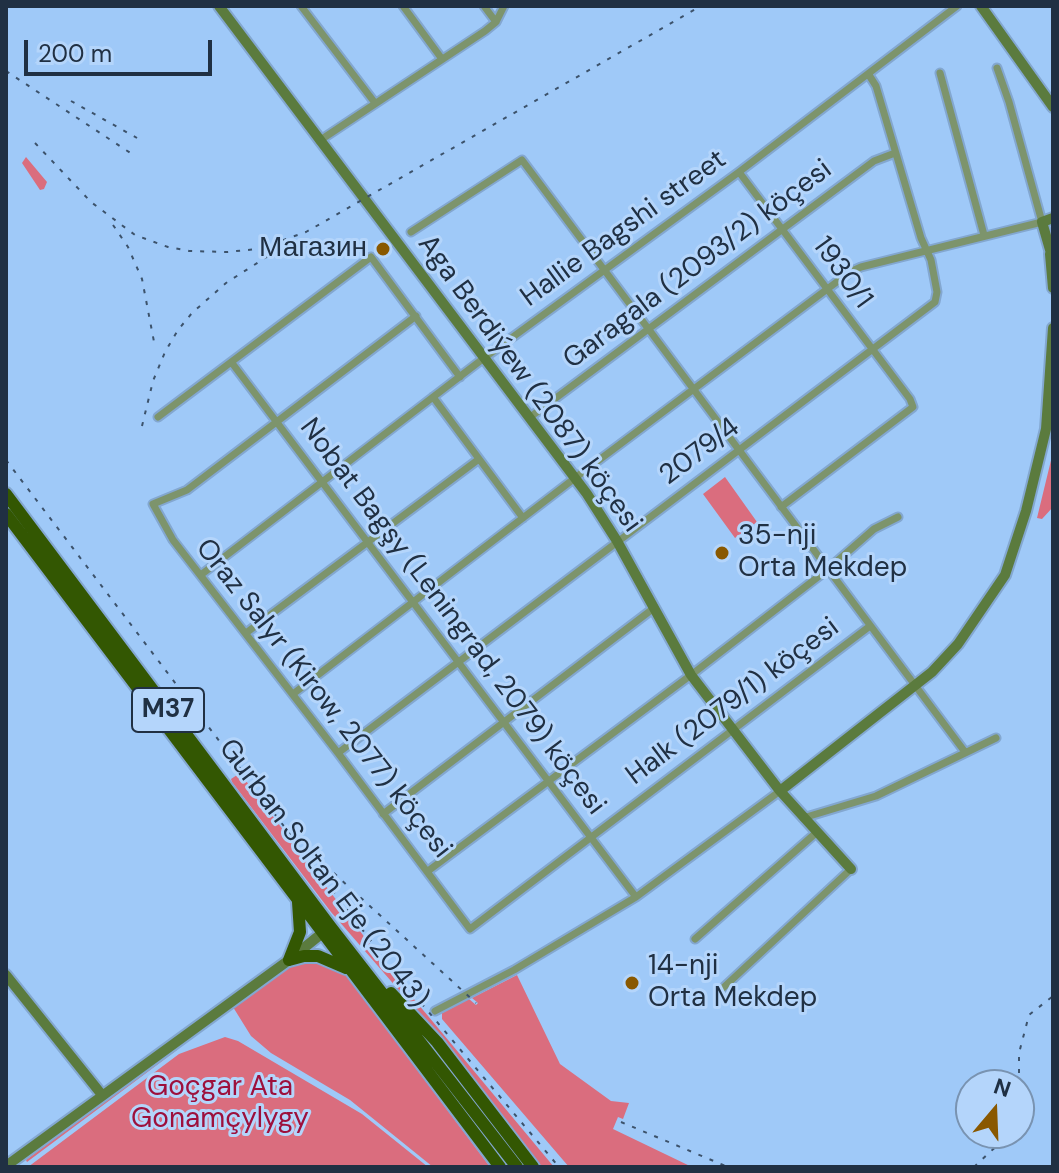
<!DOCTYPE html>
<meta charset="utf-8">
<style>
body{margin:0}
#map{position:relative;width:1059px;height:1173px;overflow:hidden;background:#9fc9f8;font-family:"DM Sans",sans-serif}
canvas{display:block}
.frame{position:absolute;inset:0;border:8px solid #203043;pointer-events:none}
.north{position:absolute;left:955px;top:1069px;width:80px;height:80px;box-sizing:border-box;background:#b4d5fb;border:2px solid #7993b1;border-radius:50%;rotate:19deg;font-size:22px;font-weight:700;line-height:32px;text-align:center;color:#203043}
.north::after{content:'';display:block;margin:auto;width:28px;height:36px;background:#895800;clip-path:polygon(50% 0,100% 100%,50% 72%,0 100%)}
.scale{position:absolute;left:24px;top:40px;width:188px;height:36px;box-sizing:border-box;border:4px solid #203043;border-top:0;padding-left:10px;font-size:24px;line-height:28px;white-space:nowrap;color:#203043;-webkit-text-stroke:6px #b4d5fb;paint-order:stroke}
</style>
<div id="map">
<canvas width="1059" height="1173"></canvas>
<div class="frame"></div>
<div class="north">N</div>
<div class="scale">200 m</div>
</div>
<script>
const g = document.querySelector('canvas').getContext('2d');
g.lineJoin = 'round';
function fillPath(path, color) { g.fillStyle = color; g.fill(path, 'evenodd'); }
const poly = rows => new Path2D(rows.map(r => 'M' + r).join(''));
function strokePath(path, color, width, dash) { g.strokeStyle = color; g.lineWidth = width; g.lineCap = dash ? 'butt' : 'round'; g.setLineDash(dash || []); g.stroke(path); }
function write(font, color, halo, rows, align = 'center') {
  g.font = font + ' "DM Sans",sans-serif'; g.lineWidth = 6; g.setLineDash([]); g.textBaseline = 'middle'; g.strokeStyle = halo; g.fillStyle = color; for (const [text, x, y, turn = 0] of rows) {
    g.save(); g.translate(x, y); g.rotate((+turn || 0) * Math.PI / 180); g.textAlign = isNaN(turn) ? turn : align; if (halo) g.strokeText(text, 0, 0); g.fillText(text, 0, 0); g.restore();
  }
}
const green = poly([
 [26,157,47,182,44,189,40,190,22,163],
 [1053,452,1053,507,1042,519,1037,518],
 [725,477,757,522,735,538,703,494],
 [240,773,388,968,554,1167,541,1167,437,1034,331,912,232,782,231,779],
 [312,961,322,962,346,975,490,1167,433,1167,350,1100,271,1053,251,1036,233,1007,286,968,295,963],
 [517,975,560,1064,611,1101,629,1103,623,1119,618,1117,613,1129,692,1167,569,1167,442,1019,442,1013,469,999,476,1005,478,1003,472,998],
 [225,1037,238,1041,362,1114,428,1167,28,1167,179,1054],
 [176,1048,177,1050,27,1162,26,1160]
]);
const street = poly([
 [301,6,375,103],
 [403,6,442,59],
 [484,6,496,22],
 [940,73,984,235],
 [319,141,485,31,496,22,504,6],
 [739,172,910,399,913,407,781,507],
 [411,232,522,160,965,752],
 [416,316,187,490,153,504,173,540,338,753,470,929,870,626],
 [232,363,636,897],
 [433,397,523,518],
 [158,417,371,257,460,377],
 [529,418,874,161,895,153],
 [202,574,484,358,739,172,957,6],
 [246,633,479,459],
 [293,694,575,478,850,272,861,267,1042,222,1009,102,997,68],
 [338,753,935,302,937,292,931,260,921,238,876,86,869,75],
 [383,814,654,608],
 [803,818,876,796,996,738],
 [428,871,691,675,827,570,874,529,898,517],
 [695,939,817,832],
 [723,988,851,869],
 [435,1011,514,970,636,897,780,791]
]);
const secondary = poly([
 [219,6,587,494,617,541,691,675,780,791,851,869],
 [981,6,1053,107],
 [1053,218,1042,222,1053,260],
 [1050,254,1053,288],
 [780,791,932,672,958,644,1005,575,1026,511,1046,429,1053,328],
 [6,975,102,1095],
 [6,1166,289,960,326,930]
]);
const highway = poly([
 [6,494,330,926,517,1167],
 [6,514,500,1167],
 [289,960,304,956,318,956,346,968],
 [289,960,300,932,298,902],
 [391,993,437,1042,533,1167]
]);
const rail = poly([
 [6,71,135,156],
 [71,101,137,138],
 [35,143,91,202,135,235,168,247,189,251,227,252,258,249,306,232,701,6],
 [113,225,128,247,142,279,155,347],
 [142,426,153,381,165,352,178,330,192,313,226,283,279,249],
 [6,460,390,966,559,1167],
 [325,865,476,1003],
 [1019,1085,1019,1053,1029,1015,1053,996],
 [621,1122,728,1167],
 [974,1167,1004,1139,1008,1133]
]);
const markers = [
 [383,249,8,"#895800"],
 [722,553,8,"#895800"],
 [632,983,8,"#895800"]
];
const shields = [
 [168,710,72]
];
const shieldNames = [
 ["M37",168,710]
];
const streetNames = [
 ["Hallie Bagshi street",624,229,-36],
 ["Garagala (2093/2) köçesi",698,265,-37],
 ["1930/1",842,273,54],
 ["Aga Berdiýew (2087) köçesi",529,384,54],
 ["2079/4",700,452,-37],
 ["Nobat Bagşy (Leningrad, 2079) köçesi",452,617,53],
 ["Oraz Salyr (Kirow, 2077) köçesi",323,699,52],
 ["Halk (2079/1) köçesi",733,702,-37],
 ["Gurban Soltan Eje (2043)",323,874,53]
];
const poiNames = [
 ["Магазин",367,249,"right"],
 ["35-nji",738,537],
 ["Orta Mekdep",738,569],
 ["14-nji",648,967],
 ["Orta Mekdep",648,999]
];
const parkNames = [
 ["Goçgar Ata",220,1088],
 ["Gonamçylygy",220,1120]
];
fillPath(green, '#da6d7e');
strokePath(street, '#83a7d0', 11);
strokePath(secondary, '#83a7d0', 14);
strokePath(highway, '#83a7d0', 16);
strokePath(street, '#7d946c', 7);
strokePath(secondary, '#5b7b3e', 10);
strokePath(highway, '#335702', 12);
strokePath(rail, '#3c526b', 2, [4, 8]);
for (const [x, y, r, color] of markers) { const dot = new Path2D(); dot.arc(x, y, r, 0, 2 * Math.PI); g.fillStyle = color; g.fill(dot); strokePath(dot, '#b4d5fb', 3); }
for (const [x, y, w] of shields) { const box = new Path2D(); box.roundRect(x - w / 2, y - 22, w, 44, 6); g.fillStyle = '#b4d5fb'; g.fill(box); strokePath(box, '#203043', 2); }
write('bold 26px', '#203043', null, shieldNames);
write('28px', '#203043', '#b4d5fb', streetNames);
write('28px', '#203043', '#b4d5fb', poiNames, 'left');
write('28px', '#9d103c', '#b4d5fb', parkNames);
</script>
